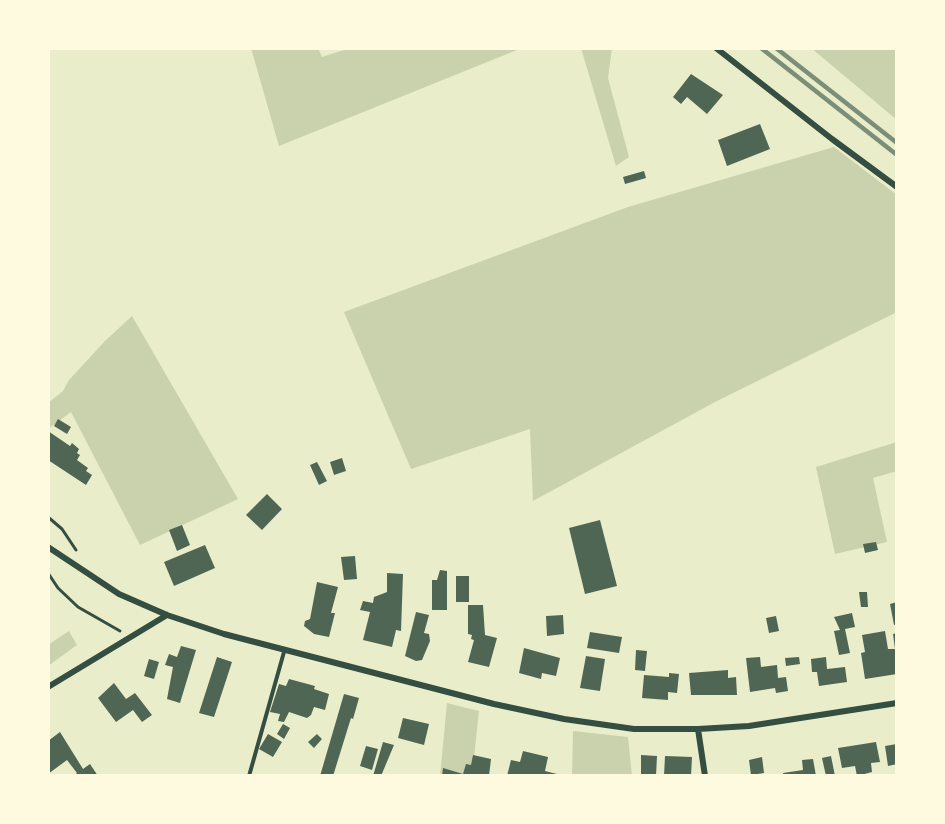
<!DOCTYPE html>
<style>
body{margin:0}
#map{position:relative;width:945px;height:824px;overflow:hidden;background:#e9edc9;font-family:Mulish,sans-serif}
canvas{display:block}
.frame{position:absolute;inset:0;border:50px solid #fefae0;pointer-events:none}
</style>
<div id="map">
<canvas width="945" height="824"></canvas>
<div class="frame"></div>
</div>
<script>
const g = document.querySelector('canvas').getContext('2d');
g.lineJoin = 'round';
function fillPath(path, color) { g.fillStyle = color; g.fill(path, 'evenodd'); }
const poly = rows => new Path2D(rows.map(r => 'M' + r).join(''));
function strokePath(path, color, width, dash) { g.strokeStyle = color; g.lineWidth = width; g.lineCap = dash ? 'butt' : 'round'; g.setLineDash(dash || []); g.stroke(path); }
const green = poly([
 [251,48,318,48,322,57,350,48,522,48,279,146],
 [581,48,612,48,608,78,629,157,616,166],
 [811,48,897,48,897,120],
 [834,147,897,195,897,312,715,402,533,501,530,429,411,469,344,312,628,207],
 [132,316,238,499,140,545,71,412,48,429,48,403,63,391,69,380,105,341],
 [897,442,897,471,873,478,887,542,835,554,816,467],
 [69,631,77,645,48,666,48,645],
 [447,703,479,711,472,776,440,776],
 [573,731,628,737,632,776,572,776]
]);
const building = poly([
 [691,74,723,95,707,114,687,97,681,104,673,97],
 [760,124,770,149,727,166,718,140],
 [644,171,646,178,625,184,623,177],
 [58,419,71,427,67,434,54,426],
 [48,431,70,446,72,443,79,449,77,453,80,455,77,460,88,468,86,471,92,475,86,485,48,460],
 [342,458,346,471,334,475,330,462],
 [317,462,327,481,319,485,310,465],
 [267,494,282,509,262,530,246,515],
 [600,520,617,586,585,594,569,528],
 [182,525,190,545,177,551,169,530],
 [876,542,878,550,865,553,863,544],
 [205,545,215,568,174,586,164,562],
 [355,556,357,579,344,580,341,557],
 [440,570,447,571,447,610,432,610,432,580,437,580],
 [387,573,403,574,401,631,396,630,392,647,363,640,370,612,360,610,363,601,373,603,374,597,387,592],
 [456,576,469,576,469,602,456,602],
 [317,582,338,587,331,613,335,613,329,637,314,634,304,626,305,621,310,619],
 [859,592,867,592,868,607,861,607],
 [897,602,897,624,894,625,890,604],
 [468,605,483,605,485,635,497,638,489,667,468,662,474,640,471,639,472,635,468,634],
 [416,612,429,615,424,633,429,634,430,641,422,660,416,661,405,656],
 [852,613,855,627,845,629,850,653,839,655,834,631,840,630,834,617],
 [563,615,564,634,547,636,546,616],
 [776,616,779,631,769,633,766,618],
 [885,631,888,649,895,649,893,634,897,633,897,674,865,679,861,653,865,652,862,635],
 [590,632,622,637,619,653,587,648],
 [181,646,196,650,180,703,167,699,173,667,165,665,169,654,177,657],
 [524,648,560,658,556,676,542,673,541,679,519,673],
 [636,650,647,651,645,671,635,670],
 [586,656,605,659,600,691,580,688],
 [217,657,232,662,214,717,199,713],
 [760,657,761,667,777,665,778,678,786,677,788,691,776,693,775,688,750,692,746,658],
 [799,657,800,664,786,666,785,658],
 [826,657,827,669,845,667,847,682,819,686,817,672,812,672,811,659],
 [149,659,159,662,154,679,144,676],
 [728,670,728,678,736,677,737,695,691,695,689,673],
 [669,673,679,674,677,693,668,692,668,700,642,698,644,675,669,677],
 [289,679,315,686,314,689,329,694,325,710,314,707,311,715,307,718,289,712,284,722,278,721,280,714,270,712,279,684,286,686],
 [114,683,126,699,135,693,152,715,142,722,133,710,116,722,98,698],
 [344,694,359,698,353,719,351,718,333,776,320,776],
 [403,718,429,724,424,745,398,738],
 [283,724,290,728,284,739,277,734],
 [60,732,83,769,90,764,98,776,73,776,77,773,67,760,48,774,48,741],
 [268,734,282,742,273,757,259,749],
 [317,734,322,739,314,748,308,742],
 [383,742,394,745,381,776,373,776],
 [876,742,880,762,871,763,872,772,857,776,855,766,842,768,838,748],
 [897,744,897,764,888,766,885,746],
 [366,746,378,749,372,770,360,766],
 [523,751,548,757,545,771,565,776,507,776,511,760,520,762],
 [473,755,491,759,489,776,442,776,443,768,463,774,466,764,471,765],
 [641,755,657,756,656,776,641,776],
 [665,756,692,757,691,776,664,776],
 [831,756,835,776,826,776,822,758],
 [762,757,764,773,751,775,749,760],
 [813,759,816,776,784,776,783,773,803,770,802,760]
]);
const path = poly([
 [48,517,62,529,76,550],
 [48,573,58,588,78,607,120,631]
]);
const service = poly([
 [249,776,284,652]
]);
const minor = poly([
 [716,48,832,139,897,187],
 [48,547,119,594,167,615,224,634,494,704,564,719,634,729,698,729,749,726,897,703],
 [48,687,167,615],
 [698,729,705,776]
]);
const rail = poly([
 [761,48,897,155],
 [776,48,897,143]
]);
fillPath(green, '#cad2ad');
fillPath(building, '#4f6655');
strokePath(path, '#344e41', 3);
strokePath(service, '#344e41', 4);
strokePath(minor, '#344e41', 6);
strokePath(rail, '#7c8e77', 4.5);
</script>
